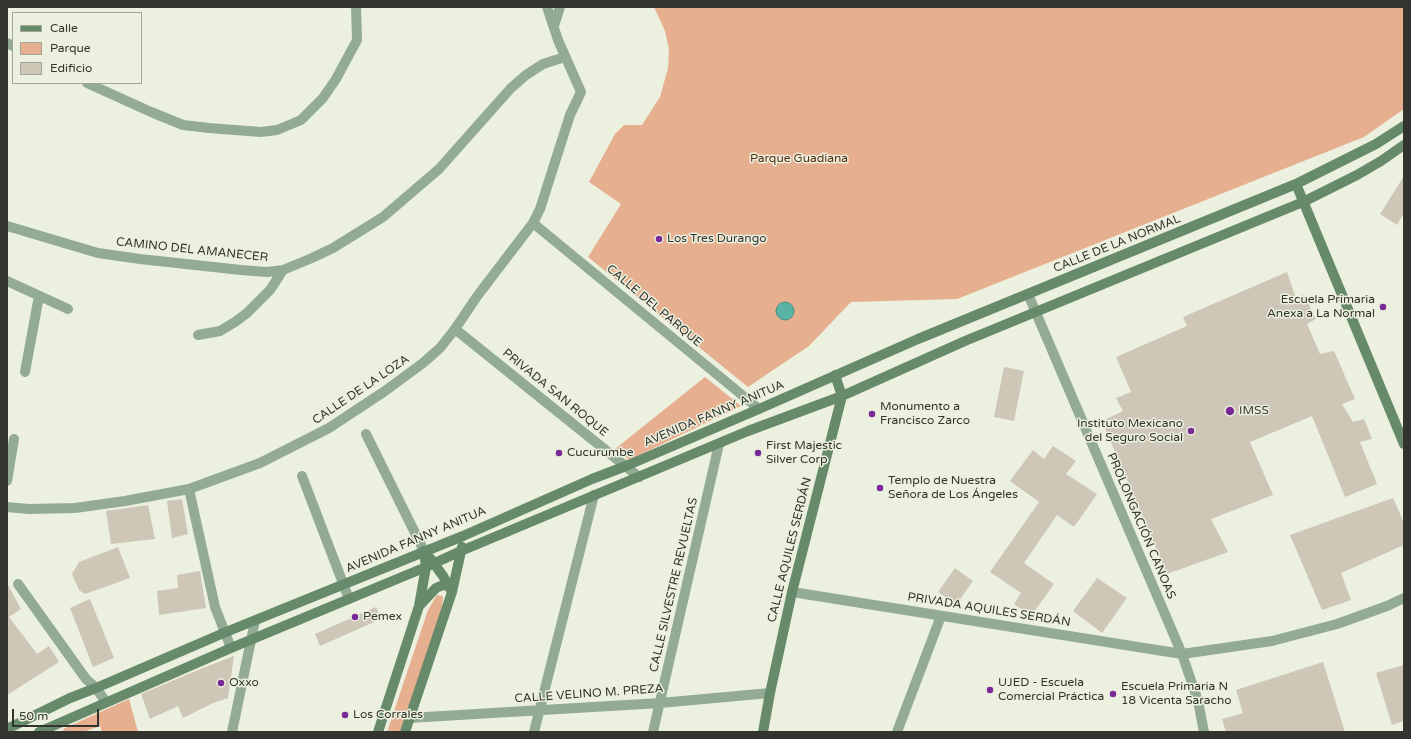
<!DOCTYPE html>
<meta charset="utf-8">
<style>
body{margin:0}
#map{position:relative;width:1411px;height:739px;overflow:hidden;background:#ecf0de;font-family:"Varela Round",sans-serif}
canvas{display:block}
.frame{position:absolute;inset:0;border:8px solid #33342d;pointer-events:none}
.legend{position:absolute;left:12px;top:12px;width:130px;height:72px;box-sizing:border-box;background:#ecf0de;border:1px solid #a2a597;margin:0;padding:5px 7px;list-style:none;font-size:12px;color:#33342d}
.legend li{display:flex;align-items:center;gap:8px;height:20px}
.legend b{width:20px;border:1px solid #a2a597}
.scale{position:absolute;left:12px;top:709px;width:87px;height:18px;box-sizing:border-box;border:2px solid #33342d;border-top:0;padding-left:5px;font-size:12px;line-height:14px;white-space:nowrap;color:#33342d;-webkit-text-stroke:3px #ecf0de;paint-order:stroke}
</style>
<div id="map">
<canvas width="1411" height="739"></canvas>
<div class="frame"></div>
<ul class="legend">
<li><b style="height:5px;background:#668a6a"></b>Calle</li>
<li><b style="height:11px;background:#e6af8f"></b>Parque</li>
<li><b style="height:11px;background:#cec6b6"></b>Edificio</li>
</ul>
<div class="scale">50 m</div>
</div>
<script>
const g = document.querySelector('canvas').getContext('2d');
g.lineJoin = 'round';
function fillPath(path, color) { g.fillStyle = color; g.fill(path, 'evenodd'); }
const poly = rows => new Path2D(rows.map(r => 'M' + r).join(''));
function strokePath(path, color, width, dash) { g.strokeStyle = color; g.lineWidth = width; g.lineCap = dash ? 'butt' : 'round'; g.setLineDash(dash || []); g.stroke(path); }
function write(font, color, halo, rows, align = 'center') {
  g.font = font + ' "Varela Round",sans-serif'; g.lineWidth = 3; g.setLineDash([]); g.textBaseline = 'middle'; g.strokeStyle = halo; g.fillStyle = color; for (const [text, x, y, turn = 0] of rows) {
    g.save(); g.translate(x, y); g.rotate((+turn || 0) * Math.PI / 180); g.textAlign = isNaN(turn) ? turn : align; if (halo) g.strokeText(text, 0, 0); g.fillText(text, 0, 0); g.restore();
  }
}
const green = poly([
 [654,7,1404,7,1404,109,1364,137,957,299,851,302,809,346,748,387,588,257,621,204,589,182,615,134,624,125,642,125,660,97,668,68,669,50,665,31],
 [705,377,741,406,629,460,615,449],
 [437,595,443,596,442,607,401,732,387,732,428,610],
 [129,699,138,732,102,732,100,726,83,732,64,732,63,729]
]);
const water = poly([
 '776 311a9 9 0 1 1 18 0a9 9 0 1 1-18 0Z'
]);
const building = poly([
 [1404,176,1404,213,1397,225,1380,214],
 [1287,272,1296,298,1304,295,1316,319,1307,324,1320,354,1334,351,1355,399,1342,404,1353,422,1364,419,1372,439,1360,442,1377,484,1345,497,1312,416,1250,442,1273,495,1211,519,1228,552,1167,574,1102,421,1123,411,1116,398,1131,392,1116,357,1187,326,1183,317],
 [1004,367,1024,371,1014,421,994,417],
 [1053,446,1076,461,1066,474,1097,494,1074,527,1057,515,1024,563,1054,584,1031,616,1014,604,1021,593,990,572,1039,502,1010,481,1033,450,1044,459],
 [1393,498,1404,523,1404,545,1341,573,1351,600,1322,610,1290,535],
 [182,499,188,534,172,538,167,501],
 [148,505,155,539,111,544,106,511],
 [118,547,130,578,85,594,79,590,72,574,79,562],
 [955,568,973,581,956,605,938,592],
 [200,571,206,608,159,615,157,591,178,588,177,575],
 [1097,578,1127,598,1102,633,1073,611],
 [7,583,21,609,9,617,37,654,49,646,59,662,7,695],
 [90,599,114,658,93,667,70,608],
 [376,607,381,619,320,646,315,634],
 [234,656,228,698,213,703,183,718,178,706,150,719,141,694,203,668],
 [1323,662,1345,732,1226,732,1222,719,1243,713,1236,690],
 [1404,665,1404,721,1392,725,1376,673]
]);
const street = poly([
 [554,26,560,7],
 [7,43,13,46],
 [87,83,151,112,183,125,209,128,261,132,277,130,301,120,323,98,336,79,357,40,356,7],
 [533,223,759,409],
 [7,226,98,253,140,259,241,270,267,272,283,270,312,258,333,248,383,217,439,169,511,88,526,75,543,64,565,57],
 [7,281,68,309],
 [1028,294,1182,654,1198,701,1204,732],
 [455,329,639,477],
 [198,335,220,331,235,322,247,313,270,290,283,270],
 [25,372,39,296],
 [366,434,424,551],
 [302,476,349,599],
 [7,481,14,439],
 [189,489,215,607,231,648],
 [7,507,29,509,75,508,125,501,189,489,260,463,329,428,385,391,423,363,440,348,455,329,478,295,533,223,540,209,570,115,581,92,558,40,547,7],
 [18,584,86,679,96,688,106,702],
 [792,592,1182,654,1272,641,1337,624,1387,606,1404,598],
 [409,718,660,703,770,693],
 [232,732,255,621],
 [534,732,594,495],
 [653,732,719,444],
 [897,732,941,616]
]);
const secondary = poly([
 [1296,184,1404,444],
 [430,558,443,576,452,592],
 [419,606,436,588,443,585,449,586],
 [7,729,70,698,96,688,226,632,463,536,592,479,626,466,759,409,918,339,1296,184,1376,144,1404,126],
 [39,732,231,648,426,567,461,551,748,431,842,396,965,341,1303,202,1357,175,1381,161,1404,145],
 [378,732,419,606,426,567,424,551],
 [405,732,452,592,462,547],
 [763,732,770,693,792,592,842,396,835,375]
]);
const markers = [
 [659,239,4,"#7a2999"],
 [1383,307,4,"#7a2999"],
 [1230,411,5,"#7a2999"],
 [872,414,4,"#7a2999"],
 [1191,431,4,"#7a2999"],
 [559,453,4,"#7a2999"],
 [758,453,4,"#7a2999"],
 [880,488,4,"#7a2999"],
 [355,617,4,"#7a2999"],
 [221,683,4,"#7a2999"],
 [990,690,4,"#7a2999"],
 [1113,694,4,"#7a2999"],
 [345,715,4,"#7a2999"]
];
const parkNames = [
 ["Parque Guadiana",799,159]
];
const poiNames = [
 ["Los Tres Durango",667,239],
 ["Escuela Primaria",1375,300,"right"],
 ["Anexa a La Normal",1375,314,"right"],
 ["Monumento a",880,407],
 ["Francisco Zarco",880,421],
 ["IMSS",1239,411],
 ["Instituto Mexicano",1183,424,"right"],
 ["del Seguro Social",1183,438,"right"],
 ["First Majestic",766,446],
 ["Silver Corp",766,460],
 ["Cucurumbe",567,453],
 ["Templo de Nuestra",888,481],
 ["Señora de Los Ángeles",888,495],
 ["Pemex",363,617],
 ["Oxxo",229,683],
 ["UJED - Escuela",998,683],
 ["Comercial Práctica",998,697],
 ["Escuela Primaria N",1121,687],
 ["18 Vicenta Saracho",1121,701],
 ["Los Corrales",353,715]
];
const streetNames = [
 ["CALLE DE LA NORMAL",1117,244,-22],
 ["CAMINO DEL AMANECER",192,250,6],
 ["CALLE DEL PARQUE",654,306,40],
 ["CALLE DE LA LOZA",361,390,-34],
 ["PRIVADA SAN ROQUE",555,393,39],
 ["AVENIDA FANNY ANITUA",714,414,-23],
 ["PROLONGACIÓN CANOAS",1141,526,67],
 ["AVENIDA FANNY ANITUA",416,540,-23],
 ["CALLE AQUILES SERDÁN",790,550,-76],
 ["CALLE SILVESTRE REVUELTAS",674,585,-77],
 ["PRIVADA AQUILES SERDÁN",989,610,9],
 ["CALLE VELINO M. PREZA",589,694,-4]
];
fillPath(green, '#e6af8f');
fillPath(water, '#59b4a3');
strokePath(water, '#4e8e80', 1);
fillPath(building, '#cec6b6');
strokePath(street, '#93ab95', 10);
strokePath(secondary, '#668a6a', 10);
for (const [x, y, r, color] of markers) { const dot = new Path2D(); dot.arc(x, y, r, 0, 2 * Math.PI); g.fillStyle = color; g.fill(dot); strokePath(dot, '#ecf0de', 1.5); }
write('12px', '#572d12', '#ecf0de', parkNames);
write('12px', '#33342d', '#ecf0de', poiNames, 'left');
write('12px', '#33342d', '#ecf0de', streetNames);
</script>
